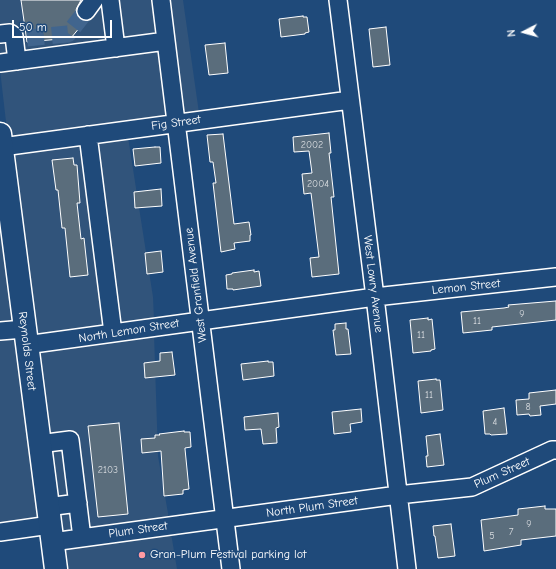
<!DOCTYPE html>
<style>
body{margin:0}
#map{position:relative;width:556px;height:569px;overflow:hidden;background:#1f4a7a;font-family:"Comic Neue",sans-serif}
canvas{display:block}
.north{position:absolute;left:504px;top:12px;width:40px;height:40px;-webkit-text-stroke:3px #1f4a7a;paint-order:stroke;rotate:264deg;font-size:11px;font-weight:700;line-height:16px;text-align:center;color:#fff}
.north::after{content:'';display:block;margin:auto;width:14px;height:18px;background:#fff;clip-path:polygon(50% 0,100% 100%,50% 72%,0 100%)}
.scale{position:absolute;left:12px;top:20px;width:100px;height:18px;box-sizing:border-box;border:2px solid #fff;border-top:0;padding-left:5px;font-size:12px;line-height:14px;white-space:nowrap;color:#fff;-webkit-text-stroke:3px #1f4a7a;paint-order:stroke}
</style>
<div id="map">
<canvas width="556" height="569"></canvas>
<div class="north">N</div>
<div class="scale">50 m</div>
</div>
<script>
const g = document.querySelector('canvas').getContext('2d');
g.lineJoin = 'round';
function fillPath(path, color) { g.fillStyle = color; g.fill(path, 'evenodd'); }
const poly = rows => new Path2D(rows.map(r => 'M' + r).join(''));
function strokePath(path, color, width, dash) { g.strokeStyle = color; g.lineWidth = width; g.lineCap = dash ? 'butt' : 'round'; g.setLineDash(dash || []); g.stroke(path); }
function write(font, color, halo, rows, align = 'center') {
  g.font = font + ' "Comic Neue",sans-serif'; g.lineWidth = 3; g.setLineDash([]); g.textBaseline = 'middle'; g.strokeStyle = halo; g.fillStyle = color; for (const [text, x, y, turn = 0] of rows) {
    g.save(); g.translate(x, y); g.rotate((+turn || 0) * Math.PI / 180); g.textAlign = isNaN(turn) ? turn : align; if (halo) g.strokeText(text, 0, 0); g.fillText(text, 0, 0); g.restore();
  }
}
const built = poly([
 [0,0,183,0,199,113,8,139,0,70],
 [128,137,153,297,154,320,33,338,10,153],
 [0,197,16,323,0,324],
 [154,334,158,456,169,519,59,534,35,351],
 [17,336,42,523,0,528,0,338],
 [171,533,177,569,64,569,61,547]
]);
const building = poly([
 [21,0,81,0,76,10,77,15,80,19,85,21,71,38,27,42,21,0],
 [303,16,303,17,307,17,309,32,305,33,305,34,281,37,279,19,303,16],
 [386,27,390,65,373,67,369,29,386,27],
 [225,43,228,73,209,75,205,45,225,43],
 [329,133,331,153,329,153,334,197,331,197,339,274,312,277,310,258,319,257,311,193,304,194,302,174,312,173,309,151,294,152,293,137,329,133],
 [223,134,234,224,249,222,251,235,250,235,250,241,234,243,235,249,221,252,213,183,216,183,213,162,210,162,207,135,223,134],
 [155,147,160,147,161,163,135,166,133,149,155,147],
 [73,158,74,165,77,165,80,203,77,203,81,239,84,238,88,275,70,277,65,228,62,228,58,190,56,190,52,160,73,158],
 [161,189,162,206,135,208,134,192,161,189],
 [161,251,163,272,147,274,145,253,161,251],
 [254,270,254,272,259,271,261,286,233,290,233,289,227,289,226,275,232,274,232,273,254,270],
 [556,301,556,320,492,327,492,330,463,333,461,312,504,308,509,307,508,305,556,301],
 [428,318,428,320,432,319,435,349,431,350,431,351,413,353,410,320,428,318],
 [346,323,346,329,348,329,351,354,336,355,333,330,335,330,335,324,346,323],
 [172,352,175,375,145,378,144,363,160,361,160,353,172,352],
 [268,361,268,362,273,362,274,376,243,380,241,364,268,361],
 [436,379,436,380,440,380,443,410,421,413,418,381,436,379],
 [556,390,556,404,540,406,541,415,530,416,529,414,517,415,516,400,529,399,529,393,556,390],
 [504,408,507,434,491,435,490,434,485,434,483,411,504,408],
 [361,409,362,422,350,424,351,432,334,434,332,412,361,409],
 [278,413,279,427,276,428,277,443,263,444,261,429,245,430,244,417,278,413],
 [119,423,128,514,98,517,88,426,119,423],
 [184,431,184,432,190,432,191,447,185,448,185,449,189,489,183,490,183,494,164,496,161,451,142,453,141,439,155,438,155,435,160,435,159,434,184,431],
 [440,434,444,465,427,467,426,456,428,456,426,436,440,434],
 [545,506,545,509,556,509,556,536,521,540,521,545,484,551,481,520,518,515,518,509,545,506],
 [451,524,455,556,438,558,435,536,434,536,433,526,451,524]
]);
const minorTunnel = poly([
 [27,38,68,34,86,11]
]);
const minor = poly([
 [110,0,116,48],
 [161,0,231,569],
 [338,0,375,297,407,569],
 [86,11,94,0],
 [0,34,10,33,14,36,17,61],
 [0,63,166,41],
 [88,135,113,333],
 [2,147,350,100],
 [0,331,24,329],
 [26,345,375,297,556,277],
 [39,444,70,440,82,538],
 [47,507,78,503],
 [0,532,50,525],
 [52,542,398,495,472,487,552,450,556,450]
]);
const major = poly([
 [0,134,56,569]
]);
const markers = [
 [142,555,4,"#ff9aa2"]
];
const numberNames = [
 ["2002",312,145],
 ["2004",318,184],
 ["9",522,314],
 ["11",477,321],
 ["11",421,335],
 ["11",429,395],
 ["8",528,407],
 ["4",495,422],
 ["2103",108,470],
 ["9",529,524],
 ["7",511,532],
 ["5",492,536]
];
const streetNames = [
 ["Fig Street",176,123,-8],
 ["West Lowry Avenue",373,284,83],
 ["West Granfield Avenue",196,285,-97],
 ["Lemon Street",466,287,-6],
 ["North Lemon Street",129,331,-9],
 ["Reynolds Street",27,351,83],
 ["Plum Street",502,473,-24],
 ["North Plum Street",312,507,-8],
 ["Plum Street",138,530,-8]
];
const poiNames = [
 ["Gran-Plum Festival parking lot",150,555]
];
fillPath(built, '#31547b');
fillPath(building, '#5a6d7c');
strokePath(building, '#fff', 1);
strokePath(minorTunnel, '#41658e', 17, [17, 8]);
strokePath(minor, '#fff', 20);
strokePath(major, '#fff', 25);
strokePath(minor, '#1f4a7a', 17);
strokePath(major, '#1f4a7a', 22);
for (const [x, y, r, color] of markers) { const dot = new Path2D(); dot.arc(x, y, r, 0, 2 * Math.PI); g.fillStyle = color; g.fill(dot); strokePath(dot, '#1f4a7a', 1.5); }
write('10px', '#d6dade', null, numberNames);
write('12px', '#fff', '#1f4a7a', streetNames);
write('12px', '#fff', '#1f4a7a', poiNames, 'left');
</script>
